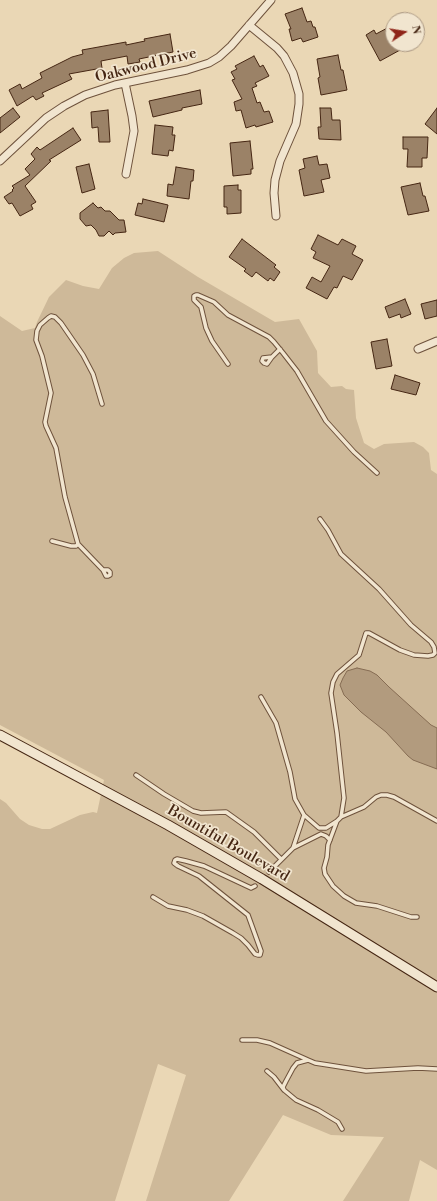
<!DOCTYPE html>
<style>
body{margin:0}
#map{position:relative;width:437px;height:1201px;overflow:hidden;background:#ead7b5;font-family:"Libre Bodoni",serif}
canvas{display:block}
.north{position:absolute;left:385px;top:12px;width:40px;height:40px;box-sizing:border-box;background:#f1e5cf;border:1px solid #ac9984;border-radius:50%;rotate:78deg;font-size:11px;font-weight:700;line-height:16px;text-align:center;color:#452613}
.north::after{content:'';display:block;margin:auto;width:14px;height:18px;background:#8f2418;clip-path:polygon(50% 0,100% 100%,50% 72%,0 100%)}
</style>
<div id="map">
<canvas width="437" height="1201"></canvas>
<div class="north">N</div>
</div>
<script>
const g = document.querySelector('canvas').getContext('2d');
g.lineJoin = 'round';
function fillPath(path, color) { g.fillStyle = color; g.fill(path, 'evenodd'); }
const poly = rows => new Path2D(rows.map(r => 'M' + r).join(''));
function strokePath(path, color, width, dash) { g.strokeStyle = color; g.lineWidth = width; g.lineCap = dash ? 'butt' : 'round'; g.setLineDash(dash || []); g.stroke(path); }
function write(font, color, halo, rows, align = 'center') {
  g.font = font + ' "Libre Bodoni",serif'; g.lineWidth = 3.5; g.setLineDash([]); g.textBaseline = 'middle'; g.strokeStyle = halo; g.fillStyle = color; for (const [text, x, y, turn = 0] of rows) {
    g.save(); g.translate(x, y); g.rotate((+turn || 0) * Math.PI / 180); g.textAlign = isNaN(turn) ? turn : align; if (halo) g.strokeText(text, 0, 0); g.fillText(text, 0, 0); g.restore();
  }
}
const green = poly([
 [158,251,198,277,275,322,299,319,317,351,318,373,331,387,342,386,346,389,354,390,356,418,364,443,374,449,384,444,414,442,423,447,429,453,431,470,437,474,437,1170,420,1160,409,1201,343,1201,384,1137,331,1135,283,1115,229,1201,146,1201,186,1075,158,1064,115,1201,0,1201,0,799,6,803,20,819,29,825,42,829,50,829,80,815,93,812,97,813,104,780,0,725,0,316,22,331,35,328,37,322,49,297,66,280,83,286,99,289,112,268,124,258,134,253]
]);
const water = poly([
 [357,668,370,671,377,675,389,687,431,725,437,728,437,769,413,760,408,756,386,732,361,712,344,695,340,685,343,678,347,671,357,668]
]);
const building = poly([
 [302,8,307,22,311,21,313,27,315,27,318,37,303,42,301,38,292,41,289,29,291,29,285,14,302,8],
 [393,25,393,44,411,44,380,61,366,35,374,30,376,34,393,25],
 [170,34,173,52,139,59,140,62,128,64,127,56,101,61,102,68,69,74,72,79,42,93,44,96,36,100,33,96,17,106,9,90,20,84,22,89,42,78,40,73,72,57,83,54,82,50,126,42,126,45,145,41,144,39,170,34],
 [338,55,341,70,343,70,347,90,321,95,318,78,320,77,317,59,338,55],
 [254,56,260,67,263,65,269,76,255,83,257,86,252,88,257,103,260,102,264,112,269,111,273,122,256,127,255,125,246,128,241,110,236,111,234,102,242,99,232,80,235,79,231,72,237,69,235,66,254,56],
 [200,90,202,104,182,108,182,110,153,117,149,101,200,90],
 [13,108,20,117,0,133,0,118,13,108],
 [320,108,331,108,332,120,340,120,341,140,319,139,318,127,321,127,320,108],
 [437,108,437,134,425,124,437,108],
 [108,110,110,142,99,142,98,127,92,128,91,112,108,110],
 [155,125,173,127,172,135,175,135,173,151,169,150,168,156,152,154,155,125],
 [73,128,81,140,49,160,51,161,25,186,36,202,31,205,33,209,20,216,12,203,9,204,4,197,13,191,12,190,14,188,12,186,30,175,25,169,35,159,31,154,37,147,40,150,73,128],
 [403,137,428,137,427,158,422,158,422,167,407,167,408,149,403,149,403,137],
 [250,141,253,169,251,169,251,174,233,176,230,143,250,141],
 [317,156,319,165,327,164,330,178,321,180,324,192,304,196,299,170,305,168,303,159,317,156],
 [89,164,95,189,82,193,76,167,89,164],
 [176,167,194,170,193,181,191,181,189,199,167,196,168,184,173,185,176,167],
 [420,183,423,196,425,196,429,211,408,215,401,187,420,183],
 [238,185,238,190,241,190,241,213,227,214,227,207,224,207,224,186,238,185],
 [143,199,168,205,164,222,135,215,138,203,142,204,143,199],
 [93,203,98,208,101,207,105,211,110,211,119,220,124,220,126,232,115,233,113,235,109,231,104,236,99,236,96,230,91,225,86,226,80,219,80,213,93,203],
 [318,235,338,245,342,239,356,246,352,254,363,260,352,280,343,276,337,288,334,287,327,299,306,288,312,277,321,282,330,266,313,258,316,252,311,249,318,235],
 [242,239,276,265,274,267,280,272,274,281,270,278,268,281,256,272,252,277,244,271,246,269,229,257,242,239],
 [405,299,411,314,401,318,400,314,389,318,385,307,405,299],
 [437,300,437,316,425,319,421,304,437,300],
 [387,339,392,366,376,369,371,342,387,339],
 [395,375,420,383,416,395,391,389,395,375]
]);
const lane = poly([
 [272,357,267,364,264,363,262,361,263,358,272,357,280,349],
 [228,364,212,341,206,328,201,307,194,300,194,296,196,295,198,295,214,302,228,315,269,337,274,342,283,353,297,371,326,421,354,452,377,473],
 [320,519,328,530,341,554,379,589,411,625,431,642,434,647,435,653,433,655,428,656,414,655,400,650,369,633,366,633,359,655,337,674,333,682,331,693,337,733,344,798,341,817],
 [52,541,71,546,76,546,78,544,103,570,108,570,110,572,110,575,108,576,106,576,103,570],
 [78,544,65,497,56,448,46,426,45,422,51,393,42,356,36,340,37,331,40,325,48,318,51,316,55,317,61,323,83,355,93,374,102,404],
 [261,697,276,723,290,772,295,799,304,815],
 [136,775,164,794,193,811,201,813,226,812,254,832,281,859],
 [330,840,326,836,321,834,293,848,304,815,319,828,326,828,337,821],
 [269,872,293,848],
 [153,897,168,906,187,910,203,916,233,933,241,938,248,945,255,954,258,955,260,955,261,951,248,915,199,876,178,866,174,863,175,860,177,859,186,861,204,866,251,888,255,886],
 [417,917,411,917,377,906,356,903,344,896,333,886,325,874,324,868,327,857,328,845,337,821,341,817,364,807,376,797,381,795,387,795,394,797,437,821],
 [242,1040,257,1040,270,1043,308,1060],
 [267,1071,274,1077,284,1090,283,1087,286,1081,293,1068,297,1063,308,1060,315,1063,328,1065,366,1071,418,1068,437,1069],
 [284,1090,296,1100,318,1110,338,1122,342,1129]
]);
const street = poly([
 [249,25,277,48,284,56,293,73,299,94,299,104,296,124,280,161,275,180,274,193,276,216],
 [125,83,132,116,134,131,126,174],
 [0,161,46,118,64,106,85,95,115,85,187,70,209,63,219,57,231,46,271,0],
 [418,349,437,341]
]);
const secondary = poly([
 [0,735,168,825,262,879,437,987]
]);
const streetNames = [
 ["Oakwood Drive",146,66,-14],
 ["Bountiful Boulevard",228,844,30]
];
fillPath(green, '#ceb999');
fillPath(water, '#b29b7e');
strokePath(water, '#866c53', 1);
fillPath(building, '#9b8267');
strokePath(building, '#452613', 1);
strokePath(lane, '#6e523c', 5.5);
strokePath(street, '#6e523c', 9);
strokePath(secondary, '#452613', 11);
strokePath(lane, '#f1e5cf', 3.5);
strokePath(street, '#f1e5cf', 7);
strokePath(secondary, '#f1e5cf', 9);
write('15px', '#452613', '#f1e5cf', streetNames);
</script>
